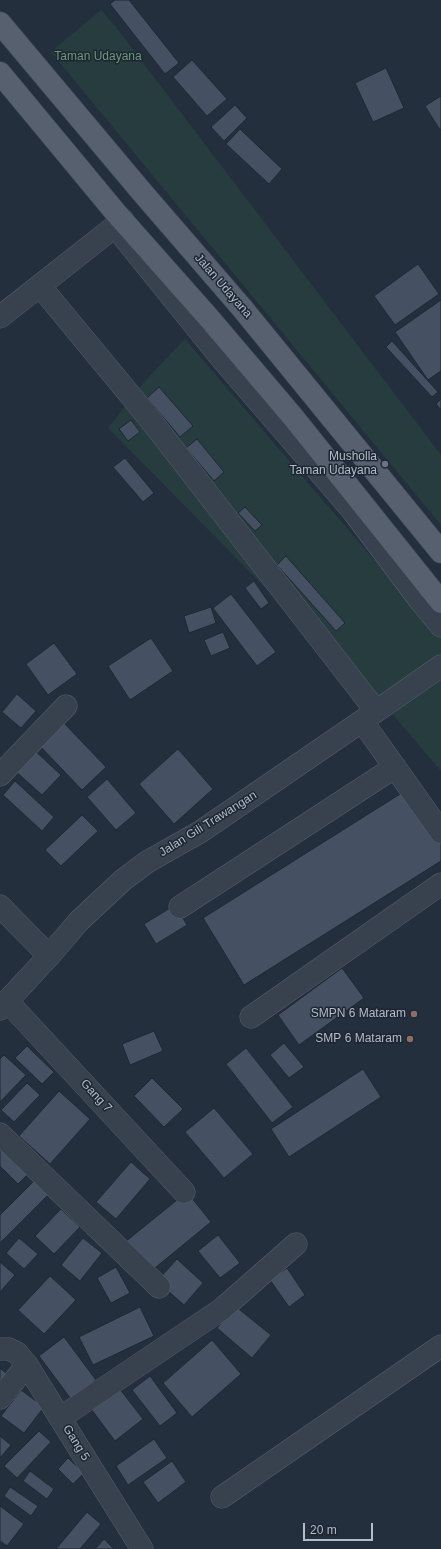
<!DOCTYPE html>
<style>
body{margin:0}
#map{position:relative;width:441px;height:1549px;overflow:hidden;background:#242f3e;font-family:Helvetica,sans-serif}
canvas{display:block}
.scale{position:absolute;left:303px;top:1523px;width:70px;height:18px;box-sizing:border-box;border:2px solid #b4bcc9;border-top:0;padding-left:5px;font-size:12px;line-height:14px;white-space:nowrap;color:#b4bcc9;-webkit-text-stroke:3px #1d2633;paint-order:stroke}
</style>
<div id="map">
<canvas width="441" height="1549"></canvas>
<div class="scale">20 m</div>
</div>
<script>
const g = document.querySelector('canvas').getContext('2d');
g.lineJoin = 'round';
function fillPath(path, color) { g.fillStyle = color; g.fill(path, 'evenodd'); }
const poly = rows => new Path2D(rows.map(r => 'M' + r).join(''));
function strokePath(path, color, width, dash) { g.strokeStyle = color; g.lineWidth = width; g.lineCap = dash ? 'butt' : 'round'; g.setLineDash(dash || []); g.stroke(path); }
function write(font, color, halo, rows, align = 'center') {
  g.font = font + ' Helvetica,sans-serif'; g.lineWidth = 3; g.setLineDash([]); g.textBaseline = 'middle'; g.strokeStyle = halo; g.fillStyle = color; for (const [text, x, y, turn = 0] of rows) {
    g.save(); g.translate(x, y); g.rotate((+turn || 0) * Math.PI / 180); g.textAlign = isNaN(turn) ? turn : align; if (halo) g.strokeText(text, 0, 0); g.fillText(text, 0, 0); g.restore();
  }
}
const green = poly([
 [101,10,116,27,441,455,441,525,51,52],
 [185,339,441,638,441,771,389,710,374,698,108,428,144,382]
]);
const building = poly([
 [115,0,129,0,179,63,165,74,110,4,115,0],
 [192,60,227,99,207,116,173,77,192,60],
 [386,68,404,108,373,122,355,83,386,68],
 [441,96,441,129,440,130,425,106,441,96],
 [235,105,247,118,224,141,211,127,235,105],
 [240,129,282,169,269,184,226,144,240,129],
 [418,264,439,294,395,325,374,296,418,264],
 [441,300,441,371,428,380,395,332,441,300],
 [392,341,438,392,432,397,386,347,392,341],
 [159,387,193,426,180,437,147,398,159,387],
 [441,399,441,410,436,404,441,399],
 [131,420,140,432,128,441,119,429,131,420],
 [197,439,224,472,214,481,186,448,197,439],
 [125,458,154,493,143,502,113,467,125,458],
 [245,507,262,525,255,531,238,513,245,507],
 [286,556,345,623,336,631,277,565,286,556],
 [254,581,269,603,261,609,245,588,254,581],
 [231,594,276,652,257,666,213,608,231,594],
 [211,607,216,623,189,633,184,616,211,607],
 [223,632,230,648,211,656,204,640,223,632],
 [151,638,173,671,130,700,108,666,151,638],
 [54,643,77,674,48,695,26,664,54,643],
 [17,694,36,711,21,728,2,712,17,694],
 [62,721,106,767,82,790,38,744,62,721],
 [32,748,61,775,42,795,12,768,32,748],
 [178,749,213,789,174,824,139,784,178,749],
 [107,779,136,813,116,830,87,797,107,779],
 [15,781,54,817,42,831,3,795,15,781],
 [408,789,441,842,441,861,244,985,203,918,408,789],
 [82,815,98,831,61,866,45,850,82,815],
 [175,905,187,925,156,944,144,924,175,905],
 [342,968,364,998,299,1045,278,1015,342,968],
 [154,1031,163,1051,130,1065,122,1044,154,1031],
 [284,1043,304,1067,289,1078,270,1055,284,1043],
 [27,1046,54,1072,42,1084,15,1058,27,1046],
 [246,1048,293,1107,272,1123,226,1064,246,1048],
 [4,1055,26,1075,0,1102,0,1059,4,1055],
 [363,1069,381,1097,289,1157,271,1129,363,1069],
 [152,1078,183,1109,164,1127,134,1096,152,1078],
 [27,1083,40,1095,14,1122,1,1110,27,1083],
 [59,1091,90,1119,50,1164,19,1136,59,1091],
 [214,1108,253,1154,224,1178,185,1132,214,1108],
 [0,1141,30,1172,18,1184,0,1166,0,1141],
 [131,1162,150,1179,116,1219,96,1202,131,1162],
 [34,1181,48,1195,0,1243,0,1215,34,1181],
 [187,1192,211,1222,150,1272,125,1242,187,1192],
 [61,1209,80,1227,54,1254,35,1236,61,1209],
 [218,1235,240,1263,220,1278,198,1251,218,1235],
 [19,1238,38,1254,24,1269,6,1253,19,1238],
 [83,1238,102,1253,80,1281,61,1265,83,1238],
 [177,1259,203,1283,184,1305,157,1281,177,1259],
 [0,1262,15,1275,0,1292,0,1262],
 [116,1267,130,1293,111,1303,97,1278,116,1267],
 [287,1268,305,1295,289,1307,270,1280,287,1268],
 [50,1276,76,1300,44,1334,18,1310,50,1276],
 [235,1306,271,1335,252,1358,217,1328,235,1306],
 [140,1307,154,1336,93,1365,79,1337,140,1307],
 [64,1337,96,1380,71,1399,39,1356,64,1337],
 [212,1340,241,1374,192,1417,163,1383,212,1340],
 [0,1368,7,1374,0,1383,0,1368],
 [150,1376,177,1413,160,1426,132,1390,150,1376],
 [119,1388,143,1419,115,1441,91,1409,119,1388],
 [21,1390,44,1407,24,1433,1,1416,21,1390],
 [39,1431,51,1442,17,1478,4,1466,39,1431],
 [0,1436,11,1445,0,1458,0,1436],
 [154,1439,167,1458,128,1485,116,1466,154,1439],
 [68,1458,84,1473,73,1484,58,1469,68,1458],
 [172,1461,186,1482,158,1503,143,1482,172,1461],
 [30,1471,54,1489,47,1499,23,1481,30,1471],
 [10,1487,38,1506,31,1516,4,1496,10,1487],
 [0,1506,24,1524,7,1546,0,1541,0,1506],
 [87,1512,101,1524,80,1549,56,1549,87,1512],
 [104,1539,114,1549,95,1549,104,1539]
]);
const minor = poly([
 [117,229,222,359,352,510,421,602,441,626],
 [40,286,149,418,376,711],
 [0,317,123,220],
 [362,721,441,832],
 [0,775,66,706],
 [0,906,49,956],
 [180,907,395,767],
 [7,1001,184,1192],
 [0,1009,49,956,79,921,123,880,147,862,200,832,362,721,441,666],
 [251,1017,441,884],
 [0,1134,159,1287],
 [0,1349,9,1349,17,1353,27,1365,142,1549],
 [0,1398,27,1365],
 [60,1418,222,1309,296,1244],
 [222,1497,441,1346]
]);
const major = poly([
 [0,23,141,191,242,308,441,552],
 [0,73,116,213,209,318,293,417,441,602]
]);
const markers = [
 [385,464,4,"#6b7280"],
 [414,1014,4,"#8d6e63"],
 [410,1039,4,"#8d6e63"]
];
const parkNames = [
 ["Taman Udayana",98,57]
];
const streetNames = [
 ["Jalan Udayana",223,286,49],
 ["Jalan Gili Trawangan",208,824,-32],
 ["Gang 7",96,1096,47],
 ["Gang 5",76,1443,58]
];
const poiNames = [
 ["Musholla",377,457],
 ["Taman Udayana",377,471],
 ["SMPN 6 Mataram",406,1014],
 ["SMP 6 Mataram",402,1039]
];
fillPath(green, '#263c3f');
fillPath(building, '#455162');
strokePath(building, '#1f2835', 1);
strokePath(minor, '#565f6c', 23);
strokePath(major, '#414a57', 23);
strokePath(minor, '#38414e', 22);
strokePath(major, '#56606e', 22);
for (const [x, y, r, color] of markers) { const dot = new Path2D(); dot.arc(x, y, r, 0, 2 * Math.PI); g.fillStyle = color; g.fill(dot); strokePath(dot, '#1d2633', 1.5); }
write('12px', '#6b9a76', '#1d2633', parkNames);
write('12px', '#b4bcc9', '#1d2633', streetNames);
write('12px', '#b4bcc9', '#1d2633', poiNames, 'right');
</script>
